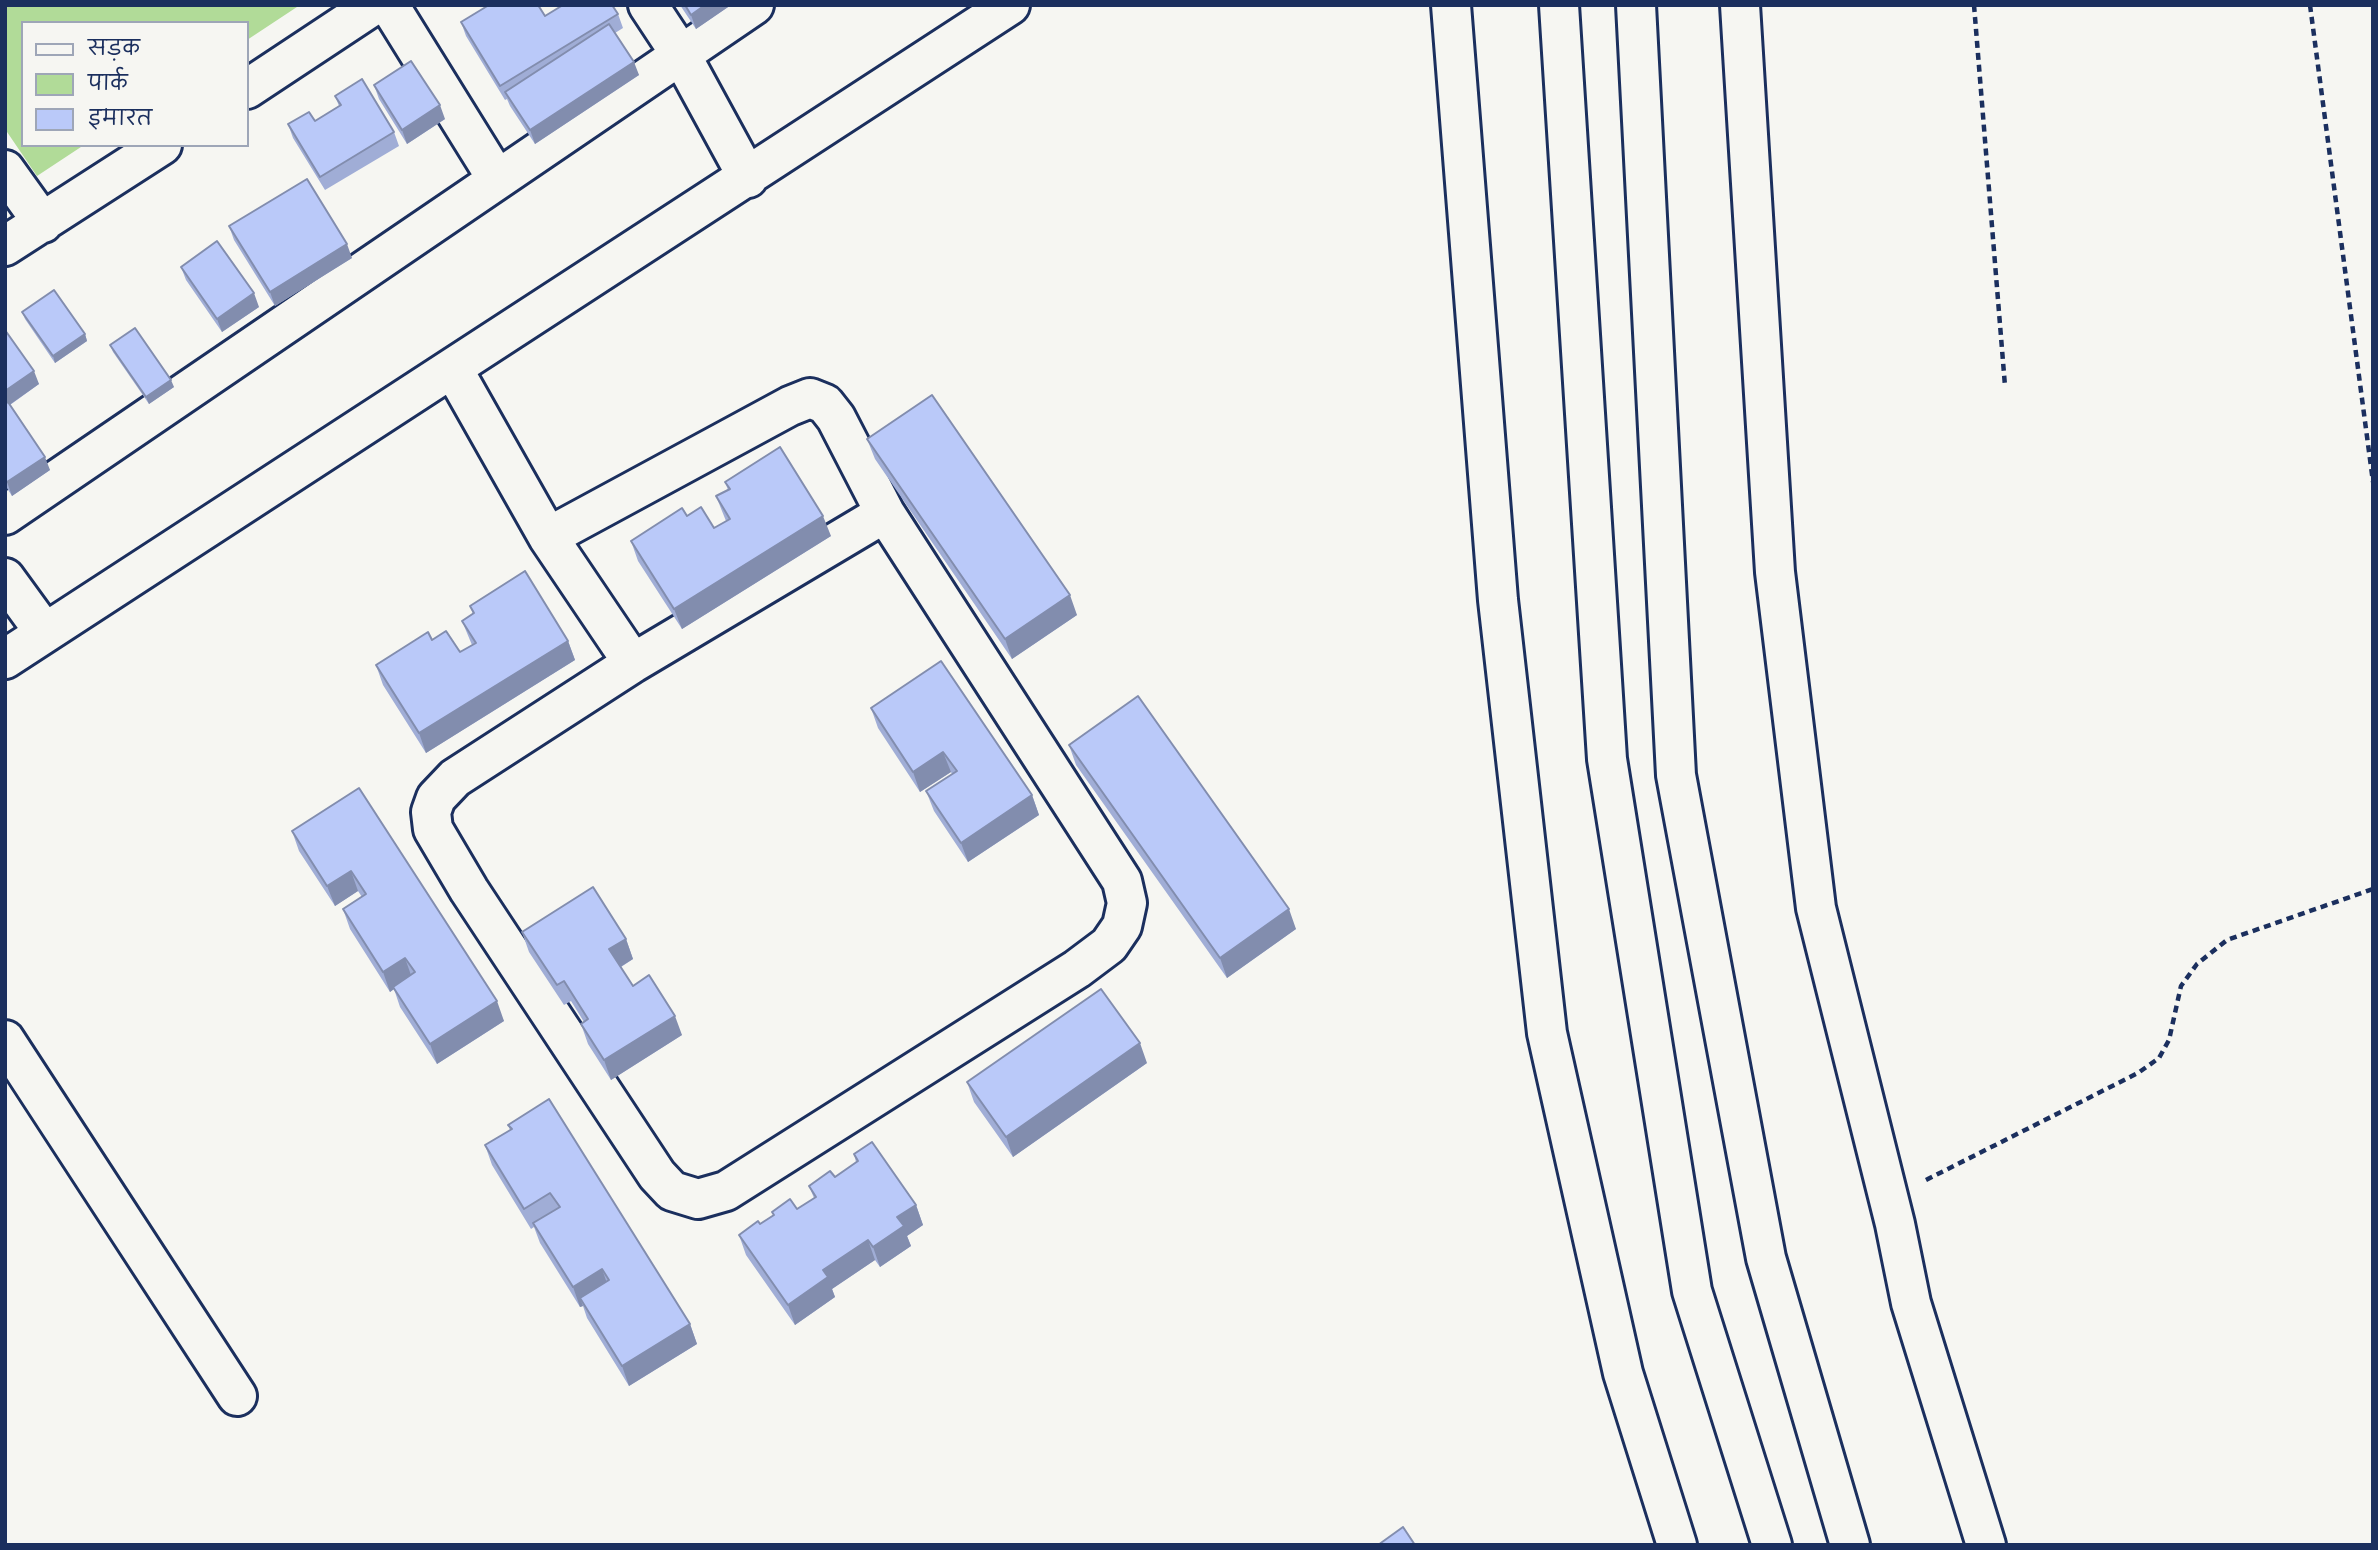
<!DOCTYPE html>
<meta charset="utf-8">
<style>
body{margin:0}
#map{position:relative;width:2378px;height:1550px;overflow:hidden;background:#f6f6f2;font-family:"Gochi Hand","Playpen Sans Deva",sans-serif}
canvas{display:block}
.frame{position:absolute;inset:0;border:7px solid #1b2f5e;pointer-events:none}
.legend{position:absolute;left:21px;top:21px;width:228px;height:126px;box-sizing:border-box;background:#f6f6f2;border:2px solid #9ea6b7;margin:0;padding:9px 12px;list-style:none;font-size:21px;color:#1b2f5e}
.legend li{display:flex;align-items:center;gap:14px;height:35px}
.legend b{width:35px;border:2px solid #9ea6b7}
</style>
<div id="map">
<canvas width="2378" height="1550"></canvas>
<div class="frame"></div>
<ul class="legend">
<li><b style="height:9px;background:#f6f6f2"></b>सड़क</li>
<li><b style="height:19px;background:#b1db98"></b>पार्क</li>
<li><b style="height:19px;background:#bac9f9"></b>इमारत</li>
</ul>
</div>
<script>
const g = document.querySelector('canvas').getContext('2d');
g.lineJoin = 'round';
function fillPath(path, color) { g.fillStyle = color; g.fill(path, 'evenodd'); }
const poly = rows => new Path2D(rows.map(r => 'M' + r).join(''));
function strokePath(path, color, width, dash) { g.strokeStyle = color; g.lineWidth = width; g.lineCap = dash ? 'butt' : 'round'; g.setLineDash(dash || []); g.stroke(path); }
const green = poly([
 [5,5,300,5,247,40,247,23,23,23,23,145,84,145,37,176,5,129]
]);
const path = poly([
 [1974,5,2005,386],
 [2310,5,2373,482],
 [1926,1180,2138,1073,2159,1058,2169,1040,2181,986,2197,964,2227,940,2373,889]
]);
const minor = poly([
 [389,5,497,179],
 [648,5,681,55,748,178],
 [1451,5,1498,600,1547,1033,1623,1373,1677,1545],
 [1559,5,1607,759,1692,1291,1772,1545],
 [1636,5,1676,775,1766,1258,1850,1545],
 [1740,5,1775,572,1816,908,1895,1224,1911,1303,1986,1545],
 [247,89,374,5],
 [5,170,43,223],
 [5,246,162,145],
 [453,369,548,537,633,663],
 [5,515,754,5],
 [548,537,790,406,810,398,825,404,836,418,885,513,1122,881,1127,903,1122,926,1109,945,1077,969,726,1191,698,1199,672,1191,657,1175,469,890,433,829,431,812,436,798,455,778,633,663,885,513],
 [5,578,45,633],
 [5,659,1010,5],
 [5,1040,237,1396]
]);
const wall = poly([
 [680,5,731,5,696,29],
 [618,14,623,28,615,33,639,75,535,144,510,106,507,99,505,100,466,36,461,22,545,16],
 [374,85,445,119,407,144,379,99],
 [335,96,394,132,399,146,325,190,293,138,288,124,315,121,339,106],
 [229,226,352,258,275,306,234,240],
 [181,267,259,307,222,332,186,280],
 [22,312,85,334,87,341,55,363,25,319],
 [5,330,39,384,10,405,50,470,12,496,5,485],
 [110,345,174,387,149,404,113,352],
 [867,439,1077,615,1012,659,875,459],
 [725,482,831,536,682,629,638,561,631,541,687,516,714,528,726,521,716,496,728,490],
 [470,606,568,641,575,660,426,753,383,685,376,665,432,640,460,652,472,645,462,621,473,614],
 [871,708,1032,795,1039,815,968,862,934,811,926,791,952,774,951,772,920,792,878,728],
 [1069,745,1296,929,1227,978,1076,765],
 [359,788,504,1021,437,1064,400,1007,394,989,390,992,350,929,343,909,362,897,358,891,335,906,299,851,292,831],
 [522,932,626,939,633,959,621,967,633,986,682,1035,611,1080,588,1044,581,1024,584,1022,571,1001,564,1005,529,952],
 [1147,1063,1013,1157,974,1102,967,1082],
 [508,1125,690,1324,697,1344,629,1386,587,1318,583,1306,580,1307,540,1243,534,1227,531,1229,492,1165,485,1145,510,1130],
 [854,1154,916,1205,923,1225,907,1236,911,1246,880,1267,875,1260,832,1289,835,1297,795,1325,746,1255,739,1235,760,1224,773,1215,772,1212,797,1209,814,1198,809,1186,835,1177,856,1162]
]);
const shadedWall = poly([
 [705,5,731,5,696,29,691,15],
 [634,62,639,75,535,144,530,130],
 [440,105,445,119,407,144,402,130],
 [347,244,352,258,275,306,270,292],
 [254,293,259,307,222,332,217,319],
 [85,334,87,341,55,363,53,356],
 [34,371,39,384,5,408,5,391],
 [171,380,174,387,149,404,146,397],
 [45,457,50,470,12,496,7,482],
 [823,516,831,536,682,629,674,609],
 [1070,595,1077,615,1012,659,1005,639],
 [568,641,575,660,426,753,419,733],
 [943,752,951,772,920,792,913,772],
 [1032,795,1039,815,968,862,961,843],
 [351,871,358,891,335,906,327,886],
 [1289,909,1296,929,1227,978,1220,958],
 [626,939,633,959,617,969,609,949],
 [405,958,412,978,393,987,394,989,390,992,383,972],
 [497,1001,504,1021,437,1064,430,1044],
 [675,1016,682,1035,611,1080,604,1060],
 [1140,1043,1147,1063,1013,1157,1006,1137],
 [916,1205,923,1225,907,1236,911,1246,880,1267,873,1247,897,1217],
 [868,1240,875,1260,832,1289,835,1297,795,1325,788,1305,823,1270],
 [602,1269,609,1289,580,1298,583,1306,580,1307,573,1287],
 [690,1324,697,1344,629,1386,622,1366]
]);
const building = poly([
 [489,5,538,5,545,16,563,5,612,5,618,14,500,86,461,22,489,5],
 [685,5,705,5,691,15,685,5],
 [609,24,634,62,530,130,505,92,609,24],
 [411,61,440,105,402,130,374,85,411,61],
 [362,79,394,132,320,177,288,124,309,112,315,121,341,105,335,96,362,79],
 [307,179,347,244,270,292,229,226,307,179],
 [217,241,254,293,217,319,181,267,217,241],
 [54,290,85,334,53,356,22,312,54,290],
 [135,328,171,380,146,397,110,345,135,328],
 [5,330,34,371,5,391,5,330],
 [932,395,1070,595,1005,639,867,439,932,395],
 [8,402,45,457,7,482,5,479,5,404,8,402],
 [780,447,823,516,674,609,631,541,682,508,687,516,701,507,714,528,730,519,716,496,730,489,725,482,780,447],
 [525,571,568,641,419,733,376,665,428,632,432,640,446,631,460,652,476,643,462,621,474,613,470,606,525,571],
 [941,661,1032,795,961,843,926,791,957,771,943,752,913,772,871,708,941,661],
 [1138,696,1289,909,1220,958,1069,745,1138,696],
 [359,788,497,1001,430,1044,393,987,415,972,405,958,383,972,343,909,366,894,351,871,327,886,292,831,359,788],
 [593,887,626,939,609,949,633,986,649,975,675,1016,604,1060,581,1024,588,1019,564,981,557,985,522,932,593,887],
 [1101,989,1140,1043,1006,1137,967,1082,1101,989],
 [549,1099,690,1324,622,1366,580,1298,609,1280,602,1269,573,1287,533,1223,560,1207,550,1193,524,1209,485,1145,512,1129,508,1125,549,1099],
 [872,1142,916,1205,897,1217,904,1226,873,1247,868,1240,823,1270,828,1277,788,1305,739,1235,758,1221,760,1224,774,1215,772,1212,790,1199,797,1209,816,1197,809,1186,830,1171,835,1177,858,1161,854,1154,872,1142],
 [1403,1527,1415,1545,1378,1545,1403,1527]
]);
fillPath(green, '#b1db98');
strokePath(minor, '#1b2f5e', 44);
strokePath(path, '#1b2f5e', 4.5, [7, 5]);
strokePath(minor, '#f6f6f2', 38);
fillPath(wall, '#a0add6');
fillPath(shadedWall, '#828dae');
fillPath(building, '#bac9f9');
strokePath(building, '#828dae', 2);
</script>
